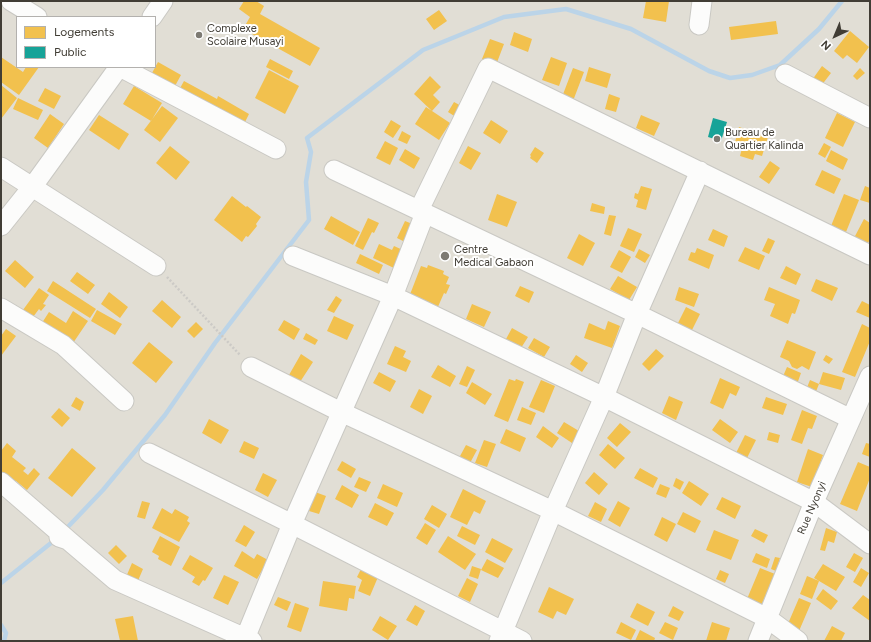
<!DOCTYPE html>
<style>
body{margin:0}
#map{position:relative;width:871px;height:642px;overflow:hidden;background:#edece7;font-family:Figtree,sans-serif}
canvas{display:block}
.frame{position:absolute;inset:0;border:2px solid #413d35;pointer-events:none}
.legend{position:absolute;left:16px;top:16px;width:140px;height:52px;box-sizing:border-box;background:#fff;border:1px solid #b3b1ae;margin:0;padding:5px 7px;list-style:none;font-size:12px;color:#413d35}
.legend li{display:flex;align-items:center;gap:8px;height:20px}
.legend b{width:20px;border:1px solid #b3b1ae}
.north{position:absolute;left:815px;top:16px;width:40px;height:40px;-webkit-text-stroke:3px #fff;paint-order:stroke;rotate:224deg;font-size:11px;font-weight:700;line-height:16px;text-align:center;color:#413d35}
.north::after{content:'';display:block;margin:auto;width:14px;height:18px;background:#413d35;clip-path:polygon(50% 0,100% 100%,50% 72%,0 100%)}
</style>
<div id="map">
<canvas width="871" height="642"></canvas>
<div class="frame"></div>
<ul class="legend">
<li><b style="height:11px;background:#f2c14e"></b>Logements</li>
<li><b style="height:11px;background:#17a398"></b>Public</li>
</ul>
<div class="north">N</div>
</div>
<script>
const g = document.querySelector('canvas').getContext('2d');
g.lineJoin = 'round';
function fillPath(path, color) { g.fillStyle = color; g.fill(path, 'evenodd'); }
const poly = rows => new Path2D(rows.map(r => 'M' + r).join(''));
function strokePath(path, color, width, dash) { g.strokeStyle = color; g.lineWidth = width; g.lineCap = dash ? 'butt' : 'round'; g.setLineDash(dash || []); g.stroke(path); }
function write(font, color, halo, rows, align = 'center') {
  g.font = font + ' Figtree,sans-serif'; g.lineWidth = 4; g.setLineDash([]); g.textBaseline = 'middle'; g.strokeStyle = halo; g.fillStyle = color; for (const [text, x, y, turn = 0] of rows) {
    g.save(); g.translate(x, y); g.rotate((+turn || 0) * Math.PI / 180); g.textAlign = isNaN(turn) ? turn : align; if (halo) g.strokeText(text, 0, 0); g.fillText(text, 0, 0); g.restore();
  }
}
const residential = poly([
 [1,1,870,1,870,641,1,641],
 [17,17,155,17,155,67,17,67]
]);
const homes = poly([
 [244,1,256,1,264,6,260,14,320,48,310,66,243,29,250,17,239,9],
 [646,1,669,1,666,22,643,18],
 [439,10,447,21,434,30,426,19],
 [776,21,778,34,731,40,729,27],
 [850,31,869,47,857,63,847,55,843,59,834,51],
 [514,32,532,39,528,52,510,45],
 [490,39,504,44,496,65,482,59],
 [1,57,23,72,26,67,39,67,19,95,1,82],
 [551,57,567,63,559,86,542,80],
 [270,59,293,71,289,79,266,67],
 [158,62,181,75,175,86,152,73],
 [822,66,831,73,821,86,812,80],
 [589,67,611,74,607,88,585,81],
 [573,68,584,72,573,101,562,97],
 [860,68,865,73,857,80,853,76],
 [269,70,299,86,285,114,255,98],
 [430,76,441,87,433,95,440,102,432,111,414,94],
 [184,81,217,99,218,96,249,114,243,126,179,90],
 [1,85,17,98,1,119],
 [134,86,162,103,151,121,123,104],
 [45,88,61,96,54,109,38,101],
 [609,94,620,98,616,112,605,109],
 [18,98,43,110,38,120,13,109],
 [454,102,465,108,459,119,448,112],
 [162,106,178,118,160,142,144,130],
 [426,107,450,123,439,140,415,124],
 [837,113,855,122,843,147,825,138],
 [50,114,64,124,48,148,34,138],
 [99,115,129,134,119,150,89,130],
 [641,115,660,123,654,136,636,128],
 [391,120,401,126,393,138,384,132],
 [491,120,508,131,500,144,483,133],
 [739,127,768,137,762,156,755,154,753,160,740,156,742,148,734,146],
 [402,131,411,136,407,144,398,140],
 [385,141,398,148,390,165,376,158],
 [824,143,831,147,825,158,818,154],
 [170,146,190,162,176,180,156,163],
 [468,146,481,153,471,170,459,163],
 [535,147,544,153,537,163,530,158,531,156,530,155],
 [405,149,420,158,414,169,399,160],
 [831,150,848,159,843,170,826,161],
 [770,161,780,168,769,184,759,177],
 [822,170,841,179,834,194,815,185],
 [641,186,652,189,646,210,636,207,638,200,634,198,635,193,638,194],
 [865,186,870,188,870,203,860,200],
 [497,194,517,202,507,227,488,220],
 [844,194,859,200,846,232,831,226],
 [232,196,246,207,247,206,261,217,256,224,257,226,248,237,246,236,242,242,214,220],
 [592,203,605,207,604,214,590,211],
 [609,215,616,216,611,236,604,234],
 [331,216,360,232,353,245,324,229],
 [368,218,379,223,374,233,372,232,363,250,355,246],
 [864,219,870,223,870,239,867,245,854,238],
 [405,221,415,225,407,243,397,238],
 [628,228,642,234,634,252,620,246],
 [713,229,728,236,724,247,708,240],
 [579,234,595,243,583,266,567,258],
 [768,238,775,241,769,254,762,251],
 [379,244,392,250,394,246,405,251,396,269,373,258],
 [745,247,765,256,759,270,738,261],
 [697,248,714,255,709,269,688,260,691,252,695,253],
 [639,249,650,255,645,263,635,257],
 [619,250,631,257,622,273,610,267],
 [360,254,383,265,379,274,356,263],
 [15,260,34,277,25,288,5,271],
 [428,265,444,271,443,274,449,277,446,284,450,285,446,294,444,293,437,309,409,297,421,266,427,268],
 [786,266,801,274,796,285,780,278],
 [77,272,95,285,88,294,70,281],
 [618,276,637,287,629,300,610,289],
 [816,279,838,288,832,301,811,291],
 [53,281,96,309,90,318,47,291],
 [520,286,534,292,529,303,515,296],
 [679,287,699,294,694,307,675,300],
 [769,287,800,300,795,314,792,313,788,324,770,316,775,304,764,300],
 [39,288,49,295,43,304,46,305,41,311,39,309,30,321,20,314],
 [109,292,128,307,120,318,101,304],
 [336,296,342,300,334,313,327,310],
 [162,300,181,317,172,328,152,311],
 [862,301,870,305,870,318,856,312],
 [472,304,491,312,484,327,466,319],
 [686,307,700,314,691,332,677,325],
 [97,310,122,324,115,335,91,321],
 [73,311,88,321,71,346,40,326,49,312,66,323],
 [334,316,354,325,347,340,327,331],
 [284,320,300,329,294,340,278,330],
 [608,321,620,326,612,348,584,338,589,323,605,330],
 [196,322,203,329,194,338,187,331],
 [862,324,870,328,870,341,855,377,842,372],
 [512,328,528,337,521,348,506,339],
 [6,329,16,336,1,356,1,336],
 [306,333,318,340,315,345,303,339],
 [534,338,550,347,544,357,528,348],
 [787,340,816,352,809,370,802,366,797,369,792,367,789,361,780,357],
 [149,342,173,362,156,383,132,363],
 [395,346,406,351,403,357,411,361,406,372,387,364],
 [656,349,664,356,649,371,642,364],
 [301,354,313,362,300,382,289,375],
 [576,355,588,363,582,372,570,364],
 [826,355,833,359,829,364,823,360],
 [438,365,456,376,450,387,431,377],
 [467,366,475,370,467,387,459,384],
 [787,367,801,373,796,387,781,381],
 [379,372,396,381,390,392,373,383],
 [823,372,845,378,841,390,819,384],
 [720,378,740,387,736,396,730,393,723,409,710,403],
 [509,379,515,381,516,379,524,382,508,422,494,416],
 [541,380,555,386,544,413,529,407],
 [810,380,819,384,815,394,806,390],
 [472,382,492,394,485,405,466,393],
 [419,389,432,396,423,414,410,407],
 [669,396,683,402,676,420,662,413],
 [76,397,84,402,80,411,71,406],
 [766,397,787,404,783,415,762,408],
 [522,407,536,413,531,425,517,420],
 [59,408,70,418,62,427,51,417],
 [802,410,817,416,812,429,808,428,802,444,791,440],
 [209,419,229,430,221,444,202,433],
 [720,419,738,432,730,443,712,430],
 [564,422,579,431,572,443,557,433],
 [620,423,631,432,617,447,607,438],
 [543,426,559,438,552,448,536,437],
 [506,429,526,438,520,452,500,443],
 [769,432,780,435,778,443,767,440],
 [745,435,756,440,747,458,736,453],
 [484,440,496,444,487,467,475,463],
 [244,441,259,448,254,459,239,452],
 [7,443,16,451,12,457,26,468,23,471,28,475,34,468,40,474,27,490,16,481,13,485,1,474,1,451],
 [866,443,870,444,870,457,862,454],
 [608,444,625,458,615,469,599,455],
 [466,445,477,450,470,463,459,458],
 [72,448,96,468,72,497,48,478],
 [808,449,823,455,812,487,797,482],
 [342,461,356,469,351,478,337,470],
 [858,462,870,467,870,478,857,511,840,504],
 [640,468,658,478,653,488,634,478],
 [594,472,608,484,599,495,585,483],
 [263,473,277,480,268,497,255,490],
 [359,477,371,482,366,492,354,487],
 [676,478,684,482,680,490,673,486],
 [689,481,709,494,701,506,682,493],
 [383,484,403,493,397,507,377,498],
 [660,484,670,488,666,498,656,494],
 [342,485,359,495,352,508,335,499],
 [463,489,486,501,480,514,474,511,467,525,450,517],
 [315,492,326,496,319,514,309,511],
 [722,497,741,506,735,519,716,509],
 [142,501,150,503,145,519,137,517],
 [618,501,630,508,620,527,608,520],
 [595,502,607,509,601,522,588,516],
 [375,503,394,513,387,526,368,517],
 [432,505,447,514,439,528,424,519],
 [162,508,172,514,175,509,189,517,187,521,190,523,179,542,152,528],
 [683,512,701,521,695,533,677,524],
 [662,517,676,524,667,542,654,535],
 [425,523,436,530,427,545,416,538],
 [244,525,255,532,246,547,235,541],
 [462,526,480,535,475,545,457,536],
 [826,528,837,532,834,543,828,541,825,551,820,550],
 [755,529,768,535,764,543,751,536],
 [714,530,739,540,731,560,706,550],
 [160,536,180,547,171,566,158,559,159,556,152,552],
 [448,536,476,554,465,570,438,552],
 [492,538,513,549,505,563,485,552],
 [116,545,127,556,119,564,108,553],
 [242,551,254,559,257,554,268,560,257,579,234,566],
 [756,553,770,559,767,568,752,562],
 [854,553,863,558,855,572,846,567],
 [190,555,213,568,205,581,203,580,199,586,192,582,195,577,182,569],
 [775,557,780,558,776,571,771,569],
 [487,559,504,568,498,578,481,570],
 [132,563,143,569,137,583,126,577],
 [823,564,845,577,836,591,814,578],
 [472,566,481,569,478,579,469,576],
 [760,568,775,574,761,606,747,599],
 [861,568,869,573,861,587,853,582],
 [361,569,378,577,370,596,358,591,362,580,357,577],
 [720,570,729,574,725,583,716,579],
 [224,575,239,582,228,605,213,598],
 [807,576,819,581,812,599,800,594],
 [467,578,478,584,470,602,458,596],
 [323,581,356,586,354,599,349,598,347,611,319,606],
 [549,587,574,599,566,615,557,611,553,619,538,612],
 [823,589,838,601,831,610,816,599],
 [863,595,870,600,870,621,852,608],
 [278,597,291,602,287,611,274,605],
 [799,598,811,603,799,631,787,626],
 [295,603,309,608,301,632,287,627],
 [637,603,655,612,648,626,630,617],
 [415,605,425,611,417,626,406,620],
 [673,606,684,612,679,621,668,616],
 [133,616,138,641,120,641,115,619],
 [380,616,397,626,388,640,372,630],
 [621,622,636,630,631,640,616,633],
 [665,622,678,628,673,640,659,633],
 [712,622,730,628,726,641,706,641],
 [832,626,845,633,841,641,824,641],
 [640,630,655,638,654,641,635,641]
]);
const public = poly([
 [713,118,727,122,721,141,708,137]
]);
const stream = poly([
 [64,531,103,490,165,415,215,343,309,220,306,182,311,152,307,138,423,50,504,17,566,9,631,29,709,71,730,78,752,75,780,65,819,29,842,1],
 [1,583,56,539],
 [1,625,6,633,4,641]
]);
const path = poly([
 [167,277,240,355]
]);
const minor = poly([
 [11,1,37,17],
 [152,17,163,1],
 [699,25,702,1],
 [120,67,276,149],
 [785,74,870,118],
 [1,167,156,266],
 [334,170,637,314,851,419],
 [419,210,488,68,870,255],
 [1,226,33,186,119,67],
 [293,256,393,296,604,397,814,502,870,544],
 [1,308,63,345,124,401],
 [251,367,341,412,553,511,767,618,798,641],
 [149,453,292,524,522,641],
 [1,482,68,540],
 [59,537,68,540,115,580,252,641],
 [244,641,292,524,393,296,425,213],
 [499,641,553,511,604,397,637,314,700,171],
 [758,641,814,502,870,376]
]);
const markers = [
 [199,35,4,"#7d7a73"],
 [717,139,4,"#7d7a73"],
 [445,256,5,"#7d7a73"]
];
const poiNames = [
 ["Complexe",207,29],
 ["Scolaire Musayi",207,42],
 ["Bureau de",725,133],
 ["Quartier Kalinda",725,146],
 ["Centre",454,250],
 ["Medical Gabaon",454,263]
];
const streetNames = [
 ["Rue Nyonyi",812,508,-67]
];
fillPath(residential, '#e1ded5');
fillPath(homes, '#f2c14e');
fillPath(public, '#17a398');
strokePath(stream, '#bbd4e8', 4.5);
strokePath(minor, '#c9c8c3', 21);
strokePath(path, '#cccac6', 2.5, [2, 2]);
strokePath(minor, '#fcfcfb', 19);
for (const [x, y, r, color] of markers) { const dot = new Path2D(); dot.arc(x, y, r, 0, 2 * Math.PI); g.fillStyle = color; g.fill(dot); strokePath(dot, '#fff', 1.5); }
write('11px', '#413d35', '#fff', poiNames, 'left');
write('11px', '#413d35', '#fff', streetNames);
</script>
